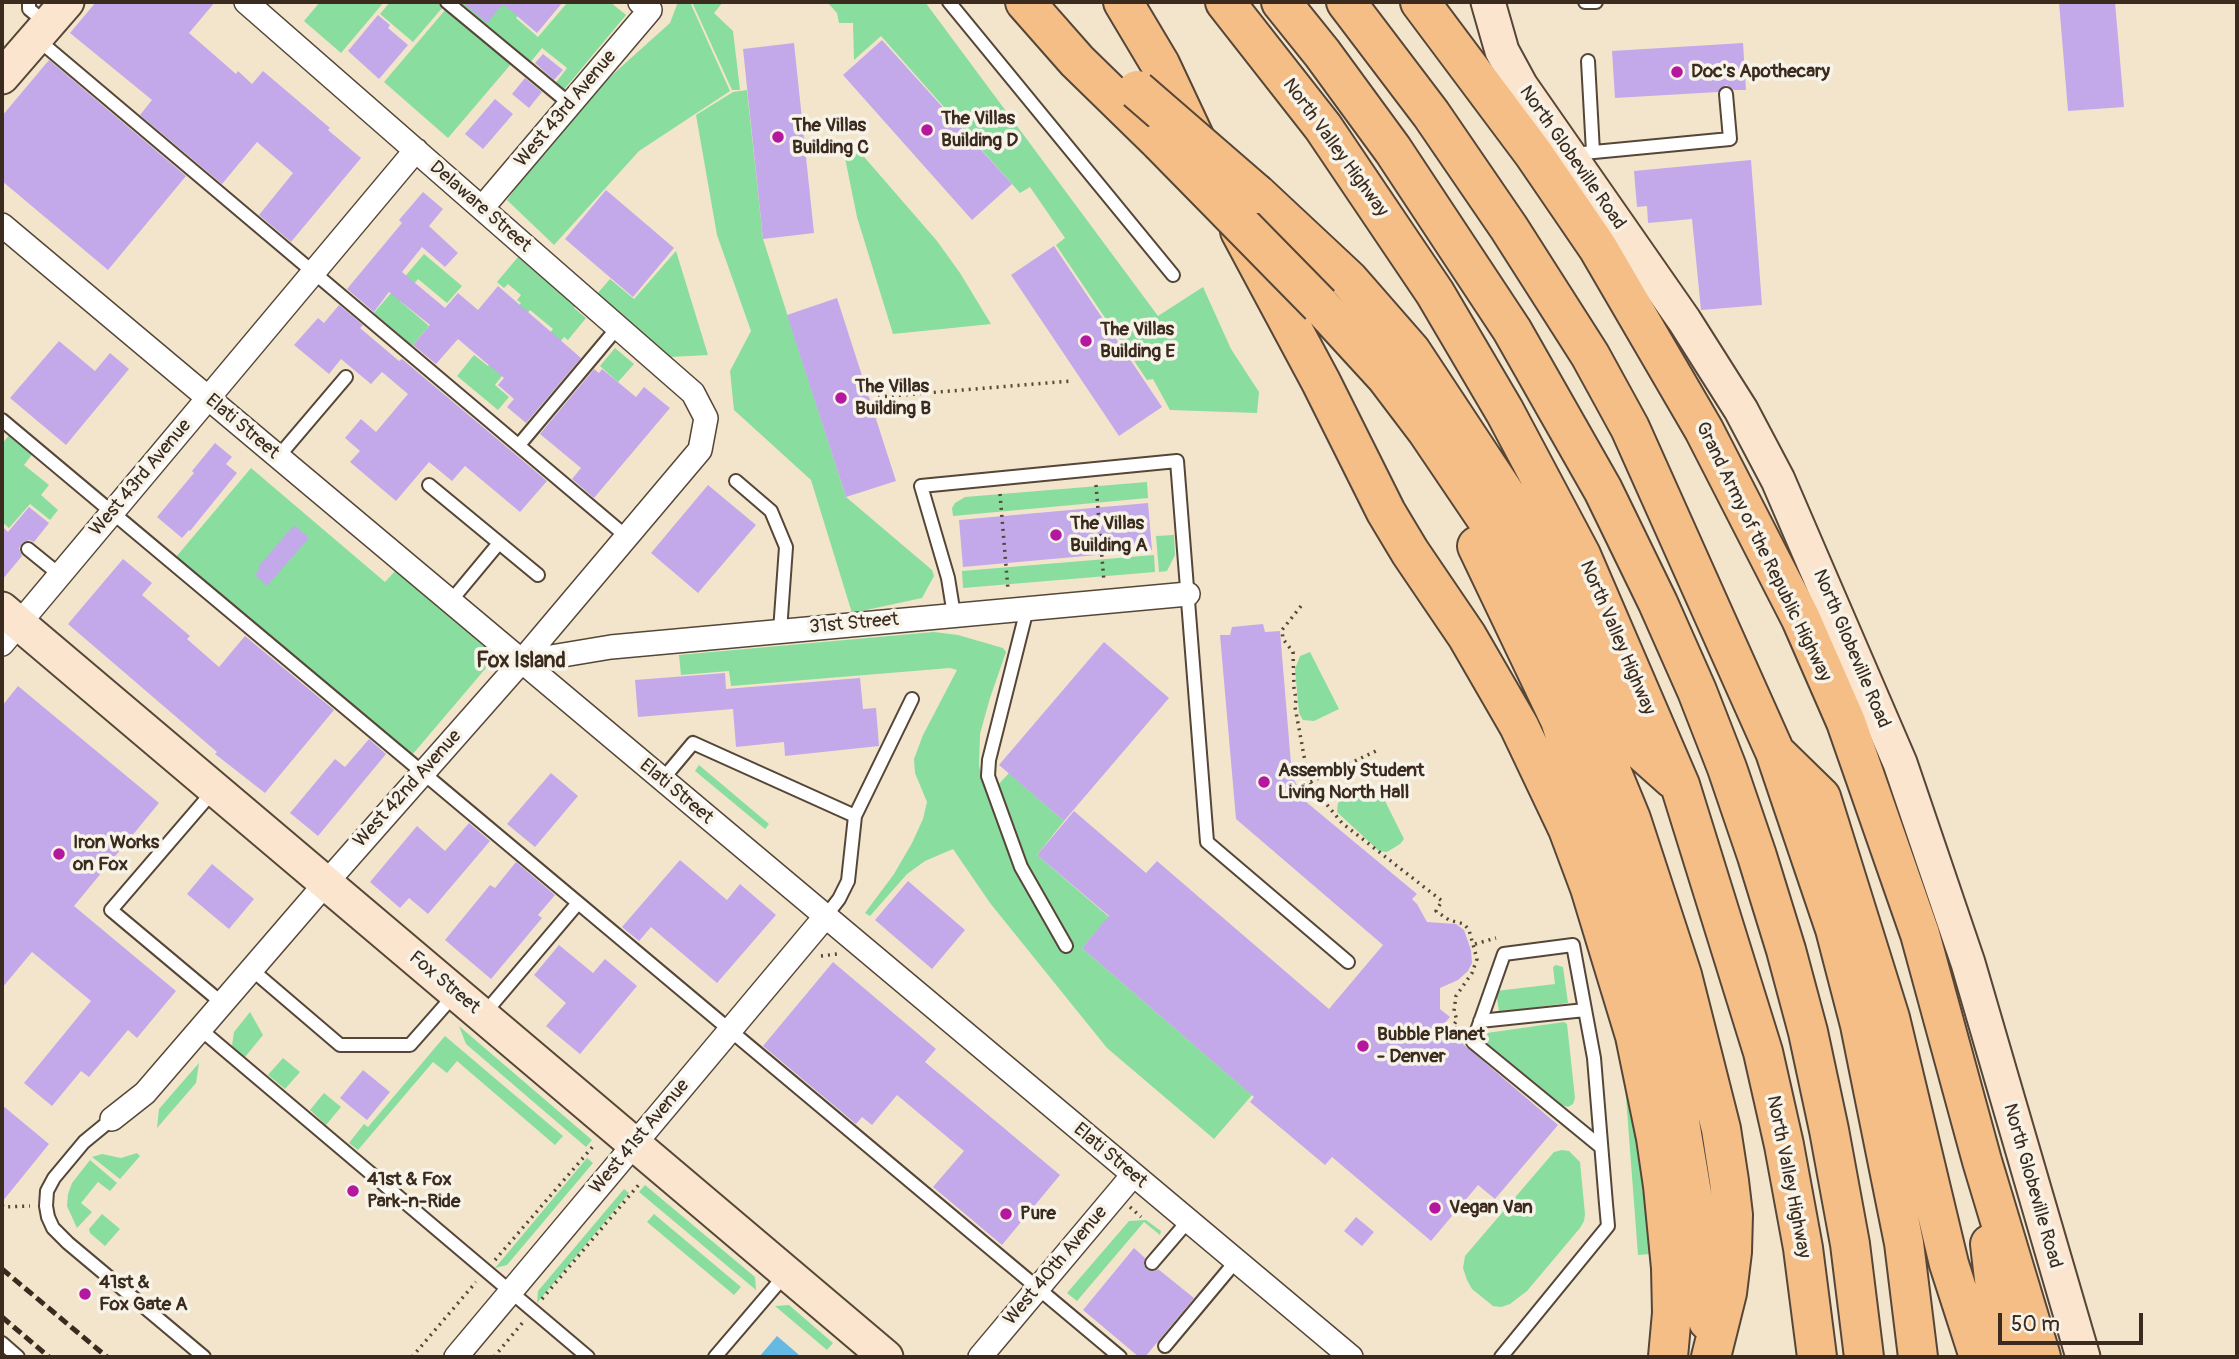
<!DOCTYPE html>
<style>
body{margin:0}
#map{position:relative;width:2239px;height:1359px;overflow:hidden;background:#f2e5cc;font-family:Pangolin,sans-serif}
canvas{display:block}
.frame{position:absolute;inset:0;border:4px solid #3b2a1e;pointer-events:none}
.scale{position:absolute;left:1998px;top:1313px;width:145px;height:32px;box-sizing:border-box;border:4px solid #3b2a1e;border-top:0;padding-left:9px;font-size:21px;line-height:24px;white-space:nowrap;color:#3b2a1e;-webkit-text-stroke:5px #f7f3e8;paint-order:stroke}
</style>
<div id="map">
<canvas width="2239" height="1359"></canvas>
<div class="frame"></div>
<div class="scale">50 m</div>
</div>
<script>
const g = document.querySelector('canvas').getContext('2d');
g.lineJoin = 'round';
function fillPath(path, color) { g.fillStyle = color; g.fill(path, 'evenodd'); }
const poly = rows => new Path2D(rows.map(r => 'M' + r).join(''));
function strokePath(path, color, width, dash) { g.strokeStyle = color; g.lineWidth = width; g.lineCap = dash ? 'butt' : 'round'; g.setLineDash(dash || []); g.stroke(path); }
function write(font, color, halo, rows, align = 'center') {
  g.font = font + ' Pangolin,sans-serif'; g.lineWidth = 7; g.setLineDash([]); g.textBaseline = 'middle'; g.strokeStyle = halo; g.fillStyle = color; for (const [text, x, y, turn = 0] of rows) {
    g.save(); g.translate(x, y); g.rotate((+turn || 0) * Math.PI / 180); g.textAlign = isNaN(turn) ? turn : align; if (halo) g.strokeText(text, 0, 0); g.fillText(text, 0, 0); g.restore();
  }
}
const green = poly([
 [320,2,384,2,341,53,304,21],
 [390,2,437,2,443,7,413,42,380,14],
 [454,2,530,2,516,18,538,37,567,3,566,2,610,2,626,15,562,92,554,85,567,68,542,48,529,64],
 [678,2,690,2,730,91,639,151,554,245,507,200,548,144,578,111,611,76,670,23],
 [692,2,723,2,714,13,733,31,740,90,732,90],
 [827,2,925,2,1158,316,1203,287,1231,349,1259,392,1257,413,1170,410,1153,379,1147,380,1056,245,1065,238,1030,187,1020,193,881,36,854,60,853,23,839,23,837,13],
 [446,9,511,64,448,138,384,82],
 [747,90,763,239,846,497,932,570,934,576,922,598,852,613,811,480,734,410,730,371,751,331,717,235,696,115,733,92],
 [859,151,937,241,960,273,991,324,893,334,857,217,845,158],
 [676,251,708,355,670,357,597,294,610,279,634,299],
 [424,254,462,286,447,303,418,279,400,301,429,326,412,346,374,313],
 [518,257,576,305,574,308,586,318,568,340,564,337,542,364,509,367,495,385,509,397,498,410,457,376,474,355,488,366,514,335,531,356,553,329,530,310,512,333,502,325,521,303,517,300,521,295,508,284,504,288,497,282],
 [615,348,634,364,618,382,600,366],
 [11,433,34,452,24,465,49,485,41,495,58,510,50,520,30,504,9,528,2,522,2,444],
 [251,468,385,582,396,570,497,655,412,755,176,557],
 [1147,482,1148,498,953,516,952,508,955,503,965,497],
 [1174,535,1175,555,1167,571,1159,572,1156,536],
 [1154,555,1155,572,963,588,962,571],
 [934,632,958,635,1003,648,1006,652,990,698,980,734,979,766,988,796,1009,773,1064,821,1037,855,1109,917,1082,948,1252,1095,1214,1139,1107,1048,990,903,953,849,925,861,907,874,870,916,865,913,894,874,912,843,923,819,927,802,915,773,914,759,923,735,957,670,950,668,731,686,729,671,681,675,679,655],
 [1310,652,1339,709,1314,721,1303,720,1299,713,1295,669,1300,656],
 [699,765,769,824,765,829,695,771],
 [1378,787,1404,839,1400,844,1387,852,1379,851,1337,812,1338,803,1349,792],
 [1556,965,1563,967,1568,1003,1499,1012,1496,991,1555,984,1553,967],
 [250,1012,263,1035,245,1057,232,1046,234,1032],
 [1564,1022,1567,1024,1575,1098,1573,1104,1568,1107,1562,1105,1484,1041,1487,1033],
 [459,1026,592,1140,586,1147,466,1044],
 [445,1036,563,1136,555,1145,457,1061,447,1073,433,1062,358,1150,349,1143,364,1124,368,1127],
 [283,1058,300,1072,285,1089,268,1075],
 [1623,1058,1639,1160,1650,1254,1638,1255],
 [199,1063,196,1083,157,1128,159,1109],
 [324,1093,341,1107,326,1125,310,1110],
 [1562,1150,1569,1151,1580,1162,1585,1214,1584,1221,1580,1228,1527,1291,1510,1304,1501,1307,1493,1306,1472,1289,1467,1280,1463,1268,1465,1256,1554,1152],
 [137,1153,140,1156,120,1179,92,1157,102,1154,121,1158],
 [587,1158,593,1163,507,1265,495,1268],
 [90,1160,117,1183,110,1191,98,1182,81,1203,92,1212,77,1228,67,1206,68,1194,72,1183],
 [645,1185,755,1277,756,1290,639,1192],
 [624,1189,629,1193,537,1303,538,1291],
 [102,1214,120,1229,105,1246,90,1233,89,1229],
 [654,1214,741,1287,734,1295,647,1222],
 [1146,1220,1161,1231,1160,1235,1144,1222,1077,1301,1067,1293,1129,1221],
 [789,1305,833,1343,827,1350,775,1306]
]);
const water = poly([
 [777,1336,798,1354,800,1357,759,1357]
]);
const building = poly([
 [96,2,215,2,189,33,236,74,238,71,252,84,263,71,330,128,328,130,361,158,291,242,259,215,293,173,257,142,222,184,140,115,152,100,70,33],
 [462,2,563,2,537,33,503,4,487,23],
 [2059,2,2115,2,2124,107,2068,111],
 [378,15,390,25,388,28,408,45,379,79,348,51],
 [882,40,1012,184,972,220,843,75],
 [794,43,814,233,763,239,743,49],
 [1743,43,1746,90,1734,90,1726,85,1718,92,1615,98,1612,51],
 [543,54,563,70,554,80,535,63],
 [49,60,186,176,108,270,2,181,2,116],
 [525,78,542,92,529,108,512,94],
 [495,99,513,114,483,149,465,134],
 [1751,160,1762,305,1701,310,1692,219,1648,223,1647,206,1637,207,1634,171],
 [606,190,674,248,633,297,565,239],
 [423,192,443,209,429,226,458,253,445,267,422,247,402,272,445,308,458,293,478,310,498,286,581,358,526,423,507,407,514,399,498,385,504,378,458,339,436,364,413,345,430,325,389,292,374,312,347,289,402,223,399,220],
 [1054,246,1162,407,1119,436,1011,275],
 [837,298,896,481,846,497,787,315],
 [339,305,363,325,360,328,399,361,402,359,547,481,520,512,465,466,452,481,429,462,396,501,350,462,360,451,345,438,361,419,376,432,408,394,382,372,371,384,341,359,329,374,294,345,318,318,324,323],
 [59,341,95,371,110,353,129,369,66,445,10,398],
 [594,369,599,373,602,369,636,397,644,387,670,408,594,498,572,479,581,468,540,434],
 [215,443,232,457,226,464,237,473,190,531,189,530,182,538,157,517,194,473,192,471],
 [708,485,756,525,698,593,651,553],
 [1148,503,1152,550,963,567,959,520],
 [29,507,49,523,34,542,29,540,22,543,19,548,22,556,2,580,2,526,8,532],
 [294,525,309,538,267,586,255,575,260,568,259,566],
 [123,559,152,583,142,595,190,636,187,639,219,667,245,636,334,710,265,793,215,754,217,752,68,624],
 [1263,624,1265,632,1280,631,1292,776,1305,801,1417,894,1412,899,1417,904,1427,922,1456,924,1464,930,1471,950,1472,963,1468,971,1458,980,1440,988,1440,1009,1450,1017,1442,1026,1558,1125,1495,1199,1478,1185,1431,1241,1332,1157,1325,1165,1250,1102,1254,1097,1082,948,1109,916,1037,855,1074,811,1146,873,1157,861,1329,1009,1383,945,1236,819,1220,635,1230,635,1232,627],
 [1104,642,1169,698,1064,821,999,765],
 [725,673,726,689,860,678,863,709,876,708,879,746,785,756,784,742,736,747,733,709,638,717,635,680],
 [18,686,159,803,74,906,176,991,137,1038,128,1030,89,1077,81,1071,52,1106,24,1083,91,1001,32,952,2,988,2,706],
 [369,739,386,754,318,836,290,813,335,759,345,767],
 [551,773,578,796,535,847,507,824],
 [469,823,490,841,428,914,409,898,400,908,370,882,417,826,445,851],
 [680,860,727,900,740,884,776,915,717,983,651,927,639,941,622,927],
 [516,862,555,895,538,915,542,918,491,979,445,940,490,885,495,888],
 [212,864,254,899,229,929,187,894],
 [908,881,965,930,932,969,875,920],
 [559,945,593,973,605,959,637,986,580,1054,546,1026,566,1003,534,975],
 [833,962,936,1049,925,1062,1060,1175,1002,1245,933,1187,964,1151,897,1095,872,1125,862,1117,856,1124,763,1046],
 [363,1070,390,1092,367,1120,340,1098],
 [2,1105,49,1144,2,1202],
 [1356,1217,1374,1232,1362,1246,1344,1231],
 [1134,1248,1145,1258,1144,1265,1147,1270,1154,1271,1158,1269,1194,1298,1145,1357,1139,1357,1083,1310]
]);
const path = poly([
 [878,397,1071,381],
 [1096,485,1104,582],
 [1000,494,1008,590],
 [1301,606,1282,630,1283,639,1293,652,1294,688,1296,699,1295,707,1309,783,1342,823,1442,901,1436,911,1449,920,1464,924,1469,930,1477,959,1472,973,1456,996,1454,1011,1457,1020,1453,1026,1461,1033],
 [1298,788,1378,750],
 [1475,944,1496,938],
 [821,956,837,954],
 [2,1205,4,1207,30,1206],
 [1130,1207,1141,1217],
 [495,1260,595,1144],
 [542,1299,641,1182],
 [412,1357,476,1282],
 [494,1357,524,1321]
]);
const lane = poly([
 [29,2,29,9,47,24],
 [447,2,570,104],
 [949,2,1173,275],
 [1585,2,1596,2],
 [36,38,627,537],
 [1588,61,1593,152],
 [1573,154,1730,139,1726,94],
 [2,420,1120,1357],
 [519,445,618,327],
 [278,457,346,377],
 [736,481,771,511,786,547,780,631],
 [429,485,538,575],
 [28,549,60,575],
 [450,602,499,543],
 [1027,609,989,760,988,776,1021,867,1066,946],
 [954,615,948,578,921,486,1177,461,1207,842,1348,962],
 [662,780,693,743,855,816,848,881,839,899,825,917],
 [215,789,111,910,222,1003],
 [855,816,912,699],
 [251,969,340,1045,410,1045,455,994],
 [483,1015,578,903],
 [1480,1021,1585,1010],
 [200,1029,588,1357],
 [112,1119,84,1142,54,1178,47,1191,46,1206,48,1217,53,1228,68,1243,204,1357],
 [1152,1263,1188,1221],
 [2,1343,18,1357],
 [1165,1346,1236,1261],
 [715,1357,785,1275],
 [1501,1357,1608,1226,1606,1204,1594,1058,1573,945,1504,954,1473,1042,1601,1147]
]);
const street = poly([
 [482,208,650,10,640,2],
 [2,225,1351,1357],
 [2,644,416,150],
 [521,662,611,647,1188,594],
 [112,1119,145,1093,326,883,521,662,700,450,706,418,693,393,246,2],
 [456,1357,825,917],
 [980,1357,1133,1175]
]);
const secondary = poly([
 [1488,2,1502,51,1521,86,1684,320,1741,410,1778,480,1900,763,1968,963,2083,1357],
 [2,77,67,2],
 [2,609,886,1357]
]);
const highway = poly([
 [1025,2,1077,61,1160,142],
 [1123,2,1160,64,1198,145],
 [1225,2,1323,127,1435,293,1505,412,1581,555,1680,785,1763,1052,1784,1145,1803,1248,1817,1357],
 [1281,2,1322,53,1393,150,1512,330,1603,490,1658,603,1697,691,1727,768,1757,856,1786,950,1808,1032,1829,1130,1850,1244,1864,1357],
 [1346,2,1431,114,1509,228,1590,355,1630,428,1775,752,1835,929,1860,1025,1904,1243,1918,1357],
 [1420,2,1533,153,1598,248,1704,430,1801,619,1846,722,1920,934,1982,1161,2041,1357],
 [1257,194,1349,280,1411,351,1514,507,1550,569,1628,739,1673,779],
 [1240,231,1321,382,1386,512,1410,552,1467,636,1519,726,1568,829,1590,888,1635,1036,1656,1138,1663,1186,1671,1268,1672,1313,1668,1357],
 [1320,305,1386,377,1427,431,1496,533,1552,634,1578,690,1631,819,1682,975,1721,1129,1729,1181,1733,1215,1732,1252,1727,1293,1711,1357],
 [1477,546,1560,720,1578,775,1618,877,1631,919,1658,1017,1676,1098,1701,1247,1708,1321],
 [1779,756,1821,797,1890,1018,1949,1264,1979,1357],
 [1990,1244,2003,1357]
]);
const rail = poly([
 [2,1269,107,1357],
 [2,1317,49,1357]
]);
const highwayBridge = poly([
 [1137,90,1257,194],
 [1160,142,1320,305]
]);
const markers = [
 [1677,72,7,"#b5179e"],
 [927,130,7,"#b5179e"],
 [778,137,7,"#b5179e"],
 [1086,341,7,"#b5179e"],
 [841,398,7,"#b5179e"],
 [1056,535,7,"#b5179e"],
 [1264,782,7,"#b5179e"],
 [59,854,7,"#b5179e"],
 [1363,1046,7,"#b5179e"],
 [353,1191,7,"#b5179e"],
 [1435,1208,7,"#b5179e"],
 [1006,1214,7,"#b5179e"],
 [85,1294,7,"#b5179e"]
];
const poiNames = [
 ["Doc's Apothecary",1691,72],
 ["The Villas",941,119],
 ["Building D",941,141],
 ["The Villas",792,126],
 ["Building C",792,148],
 ["The Villas",1100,330],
 ["Building E",1100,352],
 ["The Villas",855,387],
 ["Building B",855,409],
 ["The Villas",1070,524],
 ["Building A",1070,546],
 ["Assembly Student",1278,771],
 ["Living North Hall",1278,793],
 ["Iron Works",73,843],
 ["on Fox",73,865],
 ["Bubble Planet",1377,1035],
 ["- Denver",1377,1057],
 ["41st & Fox",367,1180],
 ["Park-n-Ride",367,1202],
 ["Vegan Van",1449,1208],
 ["Pure",1020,1214],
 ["41st &",99,1283],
 ["Fox Gate A",99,1305]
];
const streetNames = [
 ["West 43rd Avenue",566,109,-50],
 ["North Valley Highway",1335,148,54],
 ["North Globeville Road",1572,158,55],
 ["Delaware Street",480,207,41],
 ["Elati Street",242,427,40],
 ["West 43rd Avenue",141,478,-50],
 ["Grand Army of the Republic Highway",1763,552,64],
 ["31st Street",854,624,-5],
 ["North Valley Highway",1617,638,67],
 ["North Globeville Road",1851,649,67],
 ["West 42nd Avenue",408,789,-48],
 ["Elati Street",676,792,40],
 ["Fox Street",444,983,40],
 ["West 41st Avenue",640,1137,-50],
 ["Elati Street",1110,1156,40],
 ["North Valley Highway",1788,1177,79],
 ["North Globeville Road",2032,1186,74],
 ["West 40th Avenue",1056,1266,-50]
];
const neighbourhoodNames = [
 ["Fox Island",521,662]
];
fillPath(green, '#89dd9f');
fillPath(water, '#66b9e2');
fillPath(building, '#c3a9ea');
strokePath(lane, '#564638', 16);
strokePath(street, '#564638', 26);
strokePath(secondary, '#564638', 37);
strokePath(highway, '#564638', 42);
strokePath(path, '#564638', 3.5, [2, 5]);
strokePath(lane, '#fff', 12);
strokePath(street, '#fff', 23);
strokePath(secondary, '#fbe5cf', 33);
strokePath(highway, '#f5be86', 38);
strokePath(rail, '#3b2a1e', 5, [10, 5]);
strokePath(highwayBridge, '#564638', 42, []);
strokePath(highwayBridge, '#f5be86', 38);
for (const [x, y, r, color] of markers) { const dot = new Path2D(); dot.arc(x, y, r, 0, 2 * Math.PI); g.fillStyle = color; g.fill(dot); strokePath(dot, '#f7f3e8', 2.5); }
write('bold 19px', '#3b2a1e', '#f7f3e8', poiNames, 'left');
write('19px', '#3b2a1e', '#f7f3e8', streetNames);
write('bold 21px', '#3b2a1e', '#f7f3e8', neighbourhoodNames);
</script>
